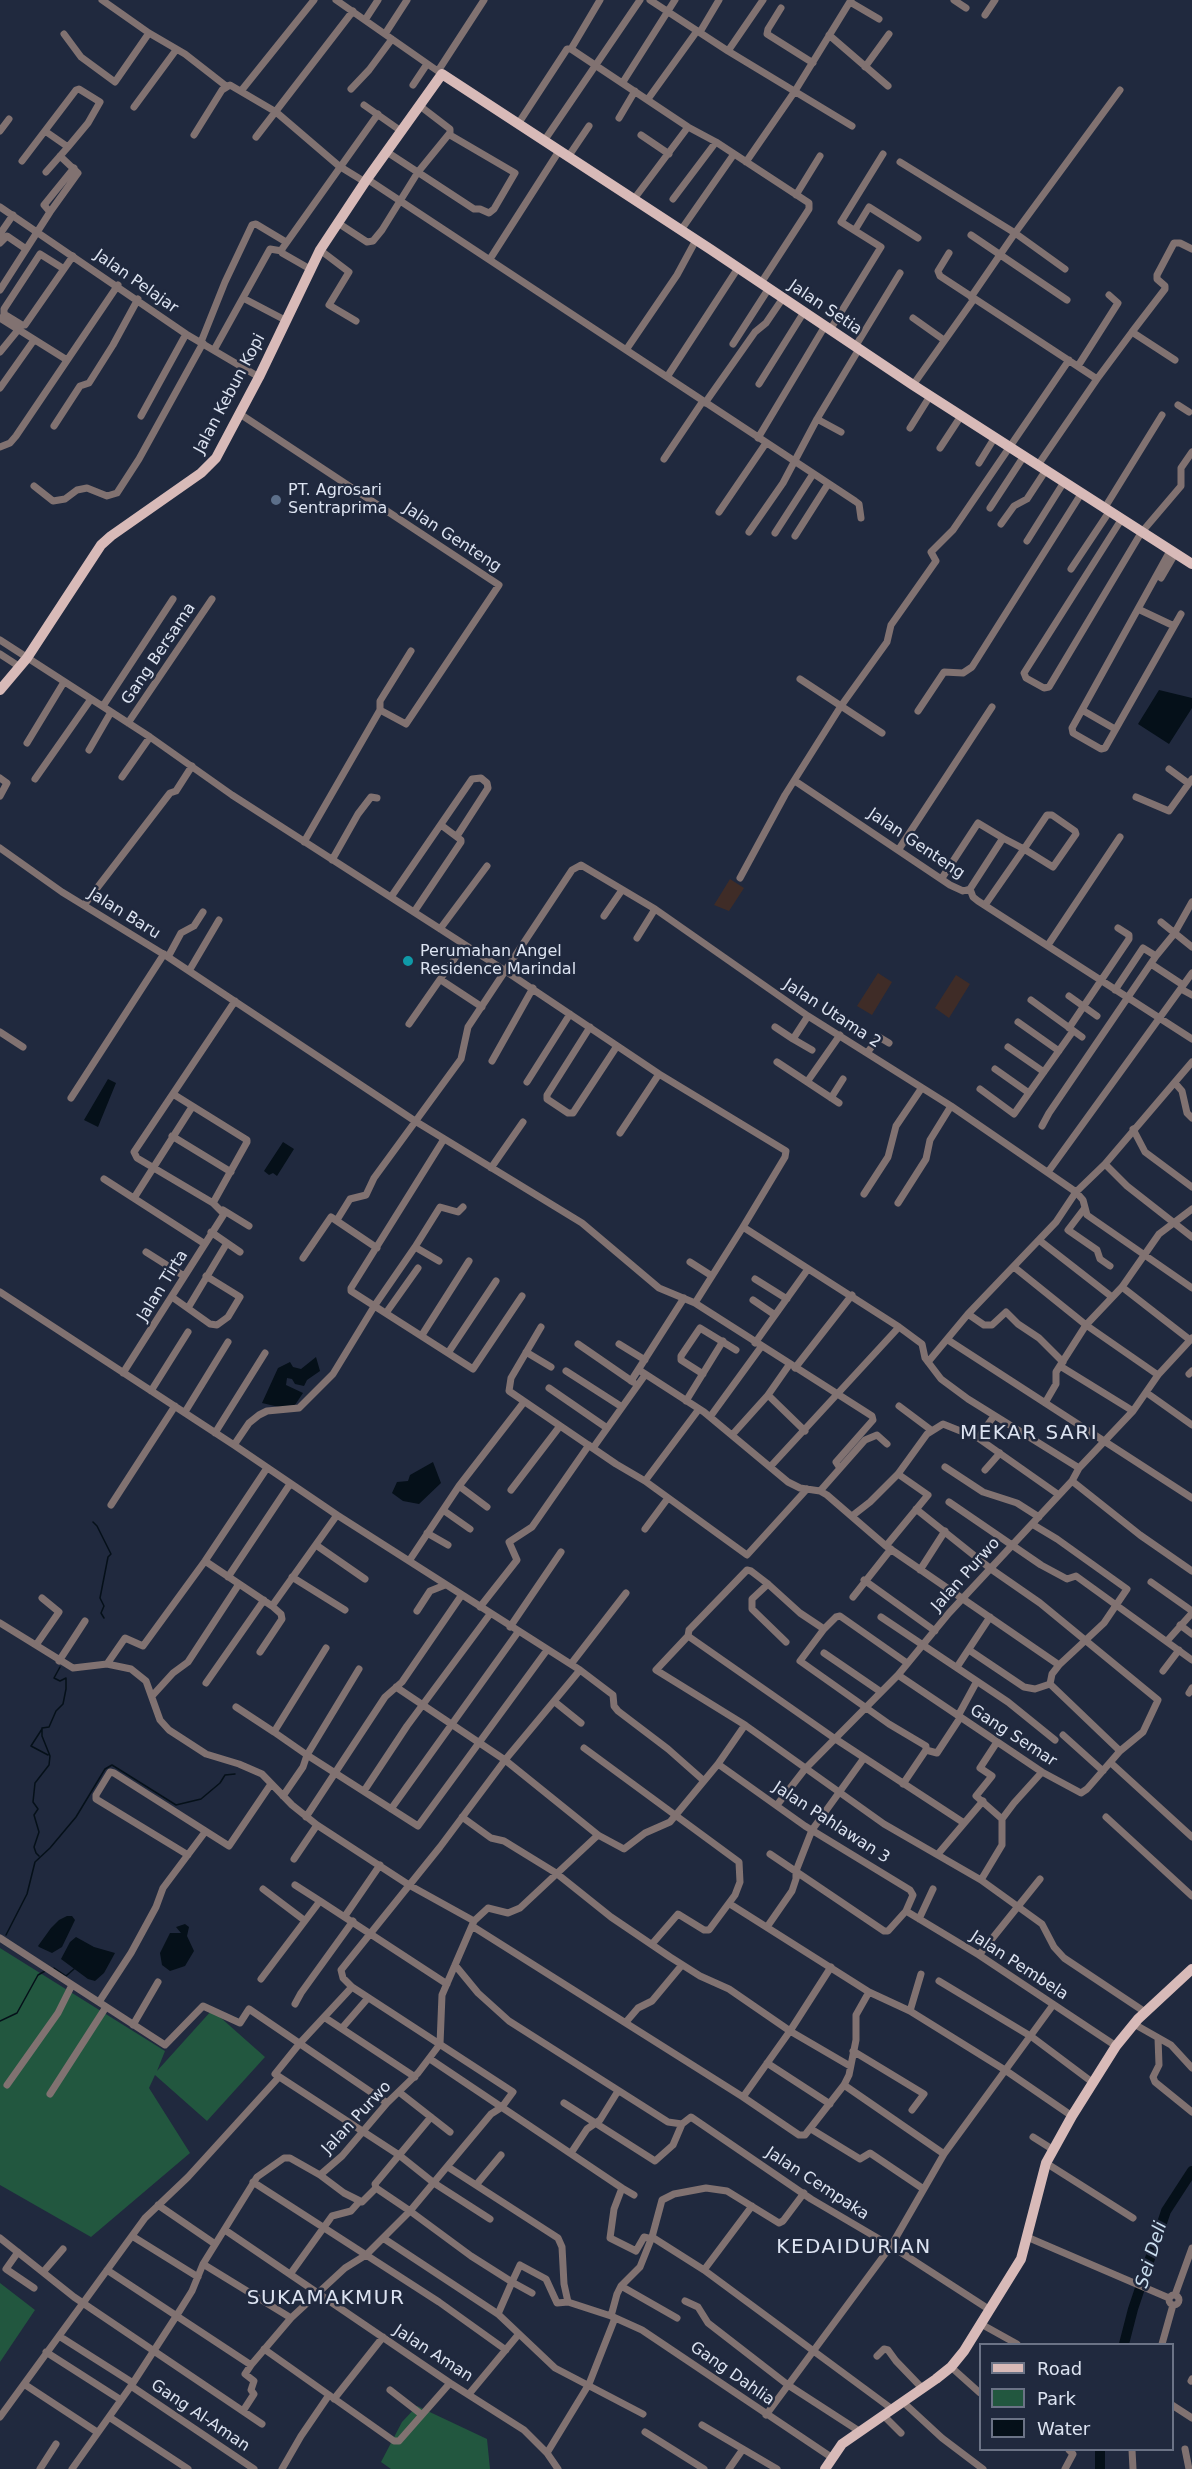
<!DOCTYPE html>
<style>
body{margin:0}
#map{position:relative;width:1192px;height:2469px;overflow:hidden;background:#20293e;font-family:"DejaVu Sans",sans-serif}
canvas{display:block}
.legend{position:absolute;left:979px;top:2343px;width:195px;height:108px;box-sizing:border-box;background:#20293e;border:2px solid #6b7386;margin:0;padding:8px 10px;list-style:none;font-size:18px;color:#dce3f1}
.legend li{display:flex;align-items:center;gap:12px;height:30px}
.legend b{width:30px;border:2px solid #6b7386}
</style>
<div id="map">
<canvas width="1192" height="2469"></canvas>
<ul class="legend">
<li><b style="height:8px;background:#d8bab8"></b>Road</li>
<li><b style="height:16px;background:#22573f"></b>Park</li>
<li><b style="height:16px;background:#051019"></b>Water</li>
</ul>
</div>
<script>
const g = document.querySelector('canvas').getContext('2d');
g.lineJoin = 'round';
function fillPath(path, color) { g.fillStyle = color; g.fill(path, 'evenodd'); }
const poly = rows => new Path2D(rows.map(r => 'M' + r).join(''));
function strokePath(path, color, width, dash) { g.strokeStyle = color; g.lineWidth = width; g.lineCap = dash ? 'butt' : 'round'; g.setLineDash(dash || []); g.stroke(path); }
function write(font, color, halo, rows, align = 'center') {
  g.font = font + ' "DejaVu Sans",sans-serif'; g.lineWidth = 5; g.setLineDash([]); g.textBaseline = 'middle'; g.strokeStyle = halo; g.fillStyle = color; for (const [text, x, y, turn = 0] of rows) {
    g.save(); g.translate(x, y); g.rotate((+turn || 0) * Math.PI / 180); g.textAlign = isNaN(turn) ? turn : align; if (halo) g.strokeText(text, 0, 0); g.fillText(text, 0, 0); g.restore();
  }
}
const commercial = poly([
 [730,879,744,888,729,911,714,905],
 [878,973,892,982,872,1015,857,1006],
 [956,975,970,984,949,1018,935,1008]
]);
const green = poly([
 [0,1948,165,2051,157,2071,212,2010,265,2057,207,2121,155,2075,149,2088,190,2153,91,2237,0,2185],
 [0,2283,35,2310,0,2362],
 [417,2406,487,2439,490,2469,391,2469,381,2462,402,2422]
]);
const water = poly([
 [1159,690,1192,698,1192,708,1169,744,1138,724],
 [108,1079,116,1083,98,1127,84,1120],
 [283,1142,294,1149,277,1176,273,1173,269,1175,264,1171],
 [316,1357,320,1371,307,1380,304,1386,295,1384,292,1379,287,1378,286,1385,303,1393,295,1405,279,1407,262,1403,278,1368,290,1362,293,1367,301,1369],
 [433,1462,441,1483,419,1504,403,1501,392,1493,397,1482,408,1481,410,1475],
 [67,1916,72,1916,75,1920,62,1947,52,1953,39,1947,38,1946,51,1928,59,1920],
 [185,1924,189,1927,187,1936,194,1951,185,1966,170,1971,162,1965,160,1953,170,1933,181,1933,176,1927],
 [76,1937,94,1947,115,1953,104,1973,95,1981,88,1979,61,1959,70,1942]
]);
const stream = poly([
 [93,1522,97,1526,111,1554,108,1557,100,1598,104,1606,101,1613,104,1618],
 [42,1729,31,1746,48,1755],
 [39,1856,36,1853,34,1847,39,1832,34,1815,38,1809,33,1802,35,1783,49,1765,50,1756,42,1736,42,1728,49,1727,56,1711,63,1704,66,1689,66,1678,60,1681,54,1678,60,1667],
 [6,1935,27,1894,35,1862,50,1848,76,1817,105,1769,112,1765,176,1805,201,1799,220,1783,225,1775,235,1774],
 [54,1968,66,1976,74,1969],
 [0,2021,17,2013,38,1975,47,1970]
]);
const river = poly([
 [1124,2344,1133,2309,1166,2211,1192,2171],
 [1100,2469,1100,2450]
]);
const minor = poly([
 [102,0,149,33,185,54,226,86],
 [336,0,442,74],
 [650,0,728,51,852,126],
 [954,0,966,8],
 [850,2,879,19],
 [781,8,768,29,767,34,813,63],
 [985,15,995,0],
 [365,20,378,0],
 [700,32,719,0],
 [64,34,81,57,115,82,149,33],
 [385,34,407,0],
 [829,35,888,86],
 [571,49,688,127,716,142,809,203,809,209,761,283],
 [728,51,763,0],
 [865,67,889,34],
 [438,71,484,0],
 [623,82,675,0],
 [413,85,427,64],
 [351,89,369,70,392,39],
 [241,91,314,0],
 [648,99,697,31],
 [364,105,401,131],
 [134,107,176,50],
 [619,118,635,91],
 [518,124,567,49,571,49,600,0],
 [0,131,9,119],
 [45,131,68,147,46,172],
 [194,135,222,90,230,85,276,112,339,166,365,182],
 [641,135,669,154],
 [256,137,353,11],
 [544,141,640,0],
 [387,152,474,209,480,209,489,213,494,209,515,173,450,135,450,129,420,106],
 [568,157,589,126],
 [22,161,76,90,79,89,100,102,88,123,68,147],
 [746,162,795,91,851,0],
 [900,162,1015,233,1065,269],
 [367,179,855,501,859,504,861,518],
 [796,195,820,156],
 [634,199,688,127],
 [673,199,716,142],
 [0,207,186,334,259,377],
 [50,212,44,205,74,168],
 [338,223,367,242,373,241,382,230,418,172,449,134],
 [681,230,734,154],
 [855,230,869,207,918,238],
 [0,234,13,215],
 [971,235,1067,300],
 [0,243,7,236,26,249],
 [320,250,349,272,329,305,356,321],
 [949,253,938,271,940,276,1097,379,1132,332,1175,360],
 [490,259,559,151],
 [64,269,40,254,4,309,4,314,22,325,25,325,73,256],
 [310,269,282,253,282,249,378,114],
 [0,290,50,212,78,173,60,156],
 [971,297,1015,233,1120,90],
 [243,298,285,320],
 [0,318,67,360],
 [913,318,944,340],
 [830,330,881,247,841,222,883,154],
 [1132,332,1165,289,1165,286,1157,279,1157,275,1174,243,1180,243,1192,249],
 [201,342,225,282,252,225,256,224,286,242],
 [733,344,769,288],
 [855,347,900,273],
 [214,350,270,249,282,251],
 [626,350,677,275,696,240],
 [0,352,18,330],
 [1078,366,1118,303,1109,295],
 [667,377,738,268],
 [759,384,804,312],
 [913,385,974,299],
 [0,388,34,340],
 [705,403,755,332,766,323,783,298],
 [1178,405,1189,412],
 [240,414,499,585,406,724,380,710],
 [141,416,186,334],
 [54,426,80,386,89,383,113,345,138,299],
 [910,428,930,396],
 [841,432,817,419,859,349],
 [758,438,825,326],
 [0,447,10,443,16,436,118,285],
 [940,448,961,416],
 [664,459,703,401],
 [979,463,995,437],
 [1038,465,1097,379],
 [34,486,53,501,65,499,77,490,87,488,107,496,117,493,139,459,203,343],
 [990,508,1024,456],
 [1104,509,1162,415],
 [719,512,766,443],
 [1121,520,1024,673,1026,678,1044,688,1049,687,1141,533,1181,486,1181,468,1192,452],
 [1001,524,1014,506,1027,499,1046,470],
 [749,532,783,483,817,419],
 [775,533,813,474],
 [795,536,828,484],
 [1027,541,1064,482],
 [1170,551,1072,728,1073,733,1101,749,1105,748,1181,614],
 [1071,569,1109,512],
 [1161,578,1175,554],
 [1138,609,1174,626],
 [0,640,150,737,232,795,504,970,659,1074,786,1151,785,1157,743,1227,899,1327,922,1344,925,1358,941,1379,968,1399,1079,1468],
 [0,654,20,667],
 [800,679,882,733],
 [103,706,173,599],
 [1082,710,1115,729],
 [918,711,944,672,963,673,972,667,1081,494],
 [128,723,212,599],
 [27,743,64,682],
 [89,750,111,712],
 [1169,769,1188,783],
 [122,777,150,737],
 [0,778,7,783,0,796],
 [35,779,91,699],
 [795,781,950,885,963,891,970,889,973,897,978,901,1192,1039],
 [1136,797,1169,811,1192,779],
 [304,842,380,710,380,701,411,651],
 [0,848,62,892,168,957,415,1121,582,1223,659,1288,695,1303,872,1416,873,1420,836,1462,840,1468],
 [899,849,992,707],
 [332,860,358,814,371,797,377,798],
 [740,878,785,795,841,706,887,642,891,625,936,561,931,552,953,530,1069,360],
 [942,878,978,823,1003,838,1024,849,1053,867,1076,834,1075,831,1052,815,1047,815,1024,849,985,905],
 [970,889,1003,838],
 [391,897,472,779,481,778,487,783,488,788,457,836],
 [84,905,170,793,176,791,192,766],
 [414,912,461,842,461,840,441,825],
 [604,916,622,890],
 [1161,922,1192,947],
 [440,929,487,866],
 [637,938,655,909],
 [1048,945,1120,837],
 [168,957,181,933,194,926,203,912],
 [1151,964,1183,985],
 [189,971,219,920],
 [441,980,482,1007],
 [1181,989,1192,995],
 [1115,990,1143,948,1156,956],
 [1069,996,1097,1016],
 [1031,1000,1082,1037],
 [1018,1022,1059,1051],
 [409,1024,464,945],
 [590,1027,547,1095,547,1099,568,1113,573,1113,617,1046],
 [775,1027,793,1039,808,1016],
 [1069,1028,1129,939,1129,935,1118,928],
 [0,1032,23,1047],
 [793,1039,812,1050],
 [1008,1047,1044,1072],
 [867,1053,879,1037,889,1043],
 [492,1061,533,988],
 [777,1062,839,1103],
 [995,1069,1029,1093],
 [527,1082,570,1014],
 [807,1082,840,1035],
 [1175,1083,1182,1091,1187,1113,1192,1118],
 [980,1089,1014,1114,1073,1031],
 [71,1098,164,954],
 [831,1098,843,1079],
 [1042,1126,1049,1113,1156,956,1174,934,1192,902],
 [1133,1129,1145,1152,1192,1187],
 [620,1133,659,1074],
 [172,1136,231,1172],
 [444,1139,351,1288,351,1291,473,1369,522,1296],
 [1105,1164,1127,1186,1192,1237],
 [491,1168,523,1122],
 [1048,1172,1192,973],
 [104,1179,205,1244],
 [864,1194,888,1157,896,1126,921,1089],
 [134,1198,192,1107],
 [213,1203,137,1158,134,1152,235,1001],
 [898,1203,926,1159,930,1140,951,1106],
 [1084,1209,1068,1230,1097,1250,1100,1259,1110,1266],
 [223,1210,249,1226],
 [337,1220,350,1199,366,1195,374,1178,461,1059,468,1027,572,870,581,865,655,909,808,1016,951,1106,1076,1192,1083,1200,1087,1215,1192,1288],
 [211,1232,240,1252],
 [1039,1240,1112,1297],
 [415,1247,440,1207,458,1212,463,1207],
 [146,1252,184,1276],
 [303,1258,331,1217,377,1248],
 [690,1262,712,1276],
 [1014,1267,1086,1325,1158,1375],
 [755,1279,787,1299],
 [1122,1287,1190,1340],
 [0,1292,234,1445,337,1515,580,1670,613,1695,614,1706,618,1711,668,1749,703,1780],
 [172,1297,210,1324,217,1325,228,1317,240,1297,206,1276],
 [753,1300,775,1315],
 [695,1303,743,1227],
 [188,1308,227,1243],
 [386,1313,418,1268],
 [968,1314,984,1325,992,1325,1006,1312,1018,1324,1039,1338,1063,1362],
 [541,1327,511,1378,509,1391,616,1464,645,1481,747,1555,807,1489],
 [422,1335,469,1261],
 [948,1340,1192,1498],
 [755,1343,808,1269],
 [578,1344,633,1382],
 [619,1344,645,1360],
 [526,1352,551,1367],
 [448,1353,496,1281],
 [928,1362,968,1314,1056,1222,1076,1192,1105,1164,1192,1062],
 [1060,1366,1133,1411],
 [795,1368,852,1295],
 [639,1370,704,1412,788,1482,800,1488,820,1491,827,1495,886,1546,1059,1665],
 [566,1371,622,1407],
 [123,1373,224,1214,213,1203,247,1142,247,1140,173,1094],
 [703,1374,681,1360,681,1356,700,1328,736,1350],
 [1189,1374,1192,1371],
 [631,1381,684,1298],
 [549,1388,607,1428],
 [151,1391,188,1332],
 [1147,1393,1192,1425],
 [768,1395,805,1431],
 [686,1401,723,1341],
 [1045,1403,1056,1384,1056,1372,1086,1325,1122,1287,1159,1234,1192,1209],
 [899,1406,931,1430],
 [185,1412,228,1342],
 [710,1417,761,1347],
 [215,1433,265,1353],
 [732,1435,768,1395,789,1365],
 [978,1438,994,1416],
 [234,1445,249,1423,259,1415,267,1411,299,1408,333,1374,375,1305,415,1247,439,1261],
 [593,1448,645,1375],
 [770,1467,899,1327],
 [945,1467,983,1492,1017,1503,1039,1517],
 [985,1470,1000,1453],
 [645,1481,699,1409],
 [1072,1481,1140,1535,1192,1571],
 [459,1486,487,1507],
 [511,1490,560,1426],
 [820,1491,865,1440,877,1435,887,1444],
 [949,1502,1041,1565,1067,1579,1076,1576,1192,1660],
 [111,1505,175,1406],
 [443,1510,470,1529],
 [852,1516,870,1502,898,1474,927,1434,943,1424,978,1438,1059,1495],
 [1032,1524,1057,1539,1127,1589,1104,1623,1059,1665,1052,1674,1050,1684],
 [645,1529,668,1498],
 [427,1533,448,1545],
 [316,1545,365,1579],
 [886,1546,928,1495,898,1474],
 [205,1561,272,1606,337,1515],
 [409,1561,459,1486,524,1402],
 [920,1570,945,1531],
 [228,1577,290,1484],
 [292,1577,345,1610],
 [864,1580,935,1631],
 [1151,1582,1192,1611],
 [768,1584,752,1599,752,1609,786,1642],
 [853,1597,891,1549],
 [480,1607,517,1560,509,1542,532,1527,589,1445],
 [417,1611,430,1591,445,1585],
 [881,1617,1008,1702,1055,1740],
 [0,1623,73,1668,107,1664,131,1669,146,1681,160,1720,169,1730,206,1754,239,1764,262,1774,292,1805,317,1825,409,1885,474,1921],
 [1180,1625,1192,1634],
 [510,1627,561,1552],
 [824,1629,800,1613,768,1584,751,1571,747,1570,689,1630,688,1636,656,1670,745,1725,884,1824,981,1880,1042,1924,1054,1947,1064,1958,1145,2012],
 [688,1636,834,1738,964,1823],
 [1167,1641,1192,1613],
 [36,1645,59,1612,42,1598],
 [969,1650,1024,1687,1035,1689,1050,1684],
 [260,1652,282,1619,281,1614,272,1606],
 [824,1653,881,1692],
 [59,1661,85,1621],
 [107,1664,125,1638,143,1646,205,1561,267,1468],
 [571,1664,626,1593],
 [957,1667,990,1617],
 [359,1669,307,1755,418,1826,547,1650],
 [1163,1671,1179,1650],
 [898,1675,1042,1772,1081,1793,1087,1789,1120,1751,1143,1732,1158,1700,1040,1603,991,1569,916,1509],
 [206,1683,264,1600],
 [1050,1684,1120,1751],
 [396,1687,505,1760,598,1835,624,1849,645,1833,670,1822,718,1764,745,1725],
 [1189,1693,1192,1688],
 [153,1695,173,1673,188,1662,239,1584],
 [555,1702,581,1723],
 [236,1707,274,1732],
 [958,1716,977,1681],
 [1063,1735,1103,1771],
 [997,1742,980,1768,992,1776,976,1796,1002,1819],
 [584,1748,739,1862,740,1882,735,1895,709,1930,704,1930,678,1914,652,1944],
 [926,1750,937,1753,960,1718],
 [1111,1763,1192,1837],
 [718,1764,805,1826,910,1890,913,1895,906,1911,888,1931,884,1931,770,1854],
 [903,1784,926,1750,926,1746,889,1724,800,1661,824,1629,836,1617,840,1616,907,1663],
 [364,1791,407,1726,490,1614],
 [283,1796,303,1767,307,1755,274,1732,326,1648],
 [777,1805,805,1769,898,1675,949,1613,1072,1481,1079,1468,1133,1411,1158,1375,1192,1338],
 [391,1809,518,1632],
 [306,1817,385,1697,402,1682,461,1596],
 [462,1817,491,1838,504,1841,556,1873,611,1917,670,1957,700,1976,729,1989,790,2031,850,2066],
 [1106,1817,1192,1896],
 [938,1854,983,1801],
 [188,1855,96,1799,96,1795,110,1772,114,1773,229,1846,271,1784],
 [294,1859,317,1825],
 [981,1880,1002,1845,1002,1819,1014,1803,1042,1772],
 [263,1889,304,1920],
 [320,1901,447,1984],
 [730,1904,869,1992,910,2011,1005,2070,1072,2116],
 [906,1911,979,1955,1116,2046],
 [345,1916,380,1865],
 [919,1919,933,1889],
 [472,1926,743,2097,790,2031,831,1967],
 [767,1927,792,1891,796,1879,796,1871,812,1830,864,1758],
 [0,1938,165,2045,203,2006,240,2023,249,2009,387,2103],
 [979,1955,1040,1879],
 [455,1965,478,1993,509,2021,668,2122,682,2124,691,2117,811,2199,891,2246,990,2310],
 [261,1979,320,1901,295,1885],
 [939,1981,1032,2037,1092,2082],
 [352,1987,300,2043,275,2074,399,2155,434,2183,490,2219],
 [99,2002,131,1953,156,1907,163,1888,205,1832],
 [295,2004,301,1993,353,1921],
 [910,2011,921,1974],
 [324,2017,415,2077],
 [626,2022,638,2008,652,2001,682,1965],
 [1134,2024,1171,2045,1192,2068],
 [133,2025,158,1982],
 [342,2028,368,1998],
 [1158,2038,1159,2065,1153,2077,1155,2082,1192,2112],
 [853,2051,924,2094,912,2110],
 [430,2059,622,2188,614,2209,610,2238,636,2251,644,2237,652,2239],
 [767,2063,830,2104],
 [7,2085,58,2013,72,1985],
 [844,2085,944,2154],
 [399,2092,450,2132],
 [50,2094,106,2007],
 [743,2097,799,2135,805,2135,844,2085,849,2075,856,2040,856,2015,869,1992],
 [564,2103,655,2161,673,2145,682,2124],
 [811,2129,860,2159,870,2153,922,2188],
 [1033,2137,1052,2149],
 [571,2153,587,2129,600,2120,618,2091],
 [1046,2163,1133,2218],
 [448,2167,558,2238,562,2247,564,2284,568,2302,611,2316,642,2330,831,2457],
 [320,2175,344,2193,362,2202,376,2188,375,2184,431,2117],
 [253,2182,439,2302,506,2350],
 [476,2185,501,2155],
 [376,2188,410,2211,481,2126,491,2114,502,2107,513,2092,352,1987,343,1978,341,1970,440,1847,505,1760,580,1670],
 [622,2188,634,2195],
 [804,2193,783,2221,779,2223,727,2191,706,2188,674,2194,662,2200,652,2237,704,2270,892,2409],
 [158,2205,215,2244],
 [225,2230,450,2383,524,2430,547,2453,558,2469],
 [132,2236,198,2277],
 [1027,2237,1169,2298],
 [0,2238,74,2297,262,2424],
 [383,2238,410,2211,471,2256,512,2282,498,2314],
 [18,2252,6,2269,34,2288],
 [203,2264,291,2318],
 [107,2270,251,2365,291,2318,345,2268,366,2255,383,2238,498,2314,555,2368,643,2414],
 [704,2270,752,2206],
 [44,2271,63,2249],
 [291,2273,332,2216,351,2211,359,2202],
 [621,2286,677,2318],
 [532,2293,512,2282,520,2265,546,2279,557,2303,568,2302],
 '1169 2300a5 5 0 1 1 10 0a5 5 0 1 1-10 0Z',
 [1175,2295,1192,2248],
 [685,2301,698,2307,708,2323,788,2385,859,2431],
 [611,2316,617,2294,621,2286,640,2267,652,2237],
 [981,2324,1017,2344],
 [59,2336,133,2383],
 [1162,2344,1173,2305],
 [264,2349,394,2441,399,2441,450,2383],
 [46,2352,121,2400],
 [877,2356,884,2349,888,2350,896,2361,922,2388],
 [951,2367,980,2393],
 [1191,2381,1192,2379],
 [24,2384,97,2432],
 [131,2386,254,2469],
 [390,2390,421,2414],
 [469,2394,518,2335],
 [334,2399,383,2337],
 [903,2402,942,2438,983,2469],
 [1172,2405,1192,2418],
 [243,2411,254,2394,251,2390,254,2381,245,2374,251,2365],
 [766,2415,891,2246,944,2154,1053,2005],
 [883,2415,901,2433],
 [0,2417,145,2218,188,2177,279,2077],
 [109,2417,188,2469],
 [702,2425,777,2469],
 [645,2432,704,2469],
 [1185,2449,1189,2469],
 [1132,2450,1133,2469],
 [547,2453,589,2384,615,2318],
 [40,2469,56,2444],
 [72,2469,131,2386,177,2315,192,2291,203,2264,257,2177,284,2158,290,2158,320,2175,342,2156,387,2103,418,2073,440,2044,442,1995,474,1921,488,1908,508,1913,520,1908,598,1835],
 [282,2469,301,2436,329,2395],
 [729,2469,743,2449],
 [1065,2469,1073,2454,1069,2450]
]);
const primary = poly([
 [0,690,27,658,101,545,111,536,201,473,216,458,259,377,320,250,367,179,442,74,710,249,913,385,1192,564],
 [825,2469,842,2444,936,2379,951,2367,964,2351,1021,2259,1046,2163,1072,2116,1116,2046,1138,2019,1192,1969]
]);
const markers = [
 [276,500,6,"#5c6f8a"],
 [408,961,6,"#0f9aa8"]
];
const streetNames = [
 ["Jalan Pelajar",136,282,35],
 ["Jalan Setia",825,308,34],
 ["Jalan Kebun Kopi",230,394,-62],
 ["Jalan Genteng",452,538,33],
 ["Gang Bersama",159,654,-56],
 ["Jalan Genteng",916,844,34],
 ["Jalan Baru",124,914,32],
 ["Jalan Utama 2",832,1014,33],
 ["Jalan Tirta",163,1286,-58],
 ["Jalan Purwo",966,1575,-48],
 ["Gang Semar",1013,1736,33],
 ["Jalan Pahlawan 3",831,1823,33],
 ["Jalan Pembela",1019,1966,33],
 ["Jalan Purwo",357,2118,-47],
 ["Jalan Cempaka",817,2184,33],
 ["Jalan Aman",433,2354,33],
 ["Gang Dahlia",732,2374,35],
 ["Gang Al-Aman",200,2416,34]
];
const poiNames = [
 ["PT. Agrosari",288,491],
 ["Sentraprima",288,509],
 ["Perumahan Angel",420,952],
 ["Residence Marindal",420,970]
];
const waterNames = [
 ["Sei Deli",1152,2255,-73]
];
const quarterNames = [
 ["MEKAR SARI",1029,1434],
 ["KEDAIDURIAN",854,2248],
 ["SUKAMAKMUR",326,2299]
];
fillPath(commercial, '#3f2c27');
fillPath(green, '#22573f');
fillPath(water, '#051019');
strokePath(stream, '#051019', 1.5);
strokePath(river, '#051019', 10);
strokePath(minor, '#817271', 7);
strokePath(primary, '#d8bab8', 10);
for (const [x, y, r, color] of markers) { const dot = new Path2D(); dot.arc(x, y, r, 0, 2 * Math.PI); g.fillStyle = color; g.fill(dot); strokePath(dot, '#20293e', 2); }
write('16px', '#dce3f1', '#20293e', streetNames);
write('16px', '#dce3f1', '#20293e', poiNames, 'left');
write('italic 18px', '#cadeef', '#20293e', waterNames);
g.letterSpacing = '1.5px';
write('20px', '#dce3f1', '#20293e', quarterNames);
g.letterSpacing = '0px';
</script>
